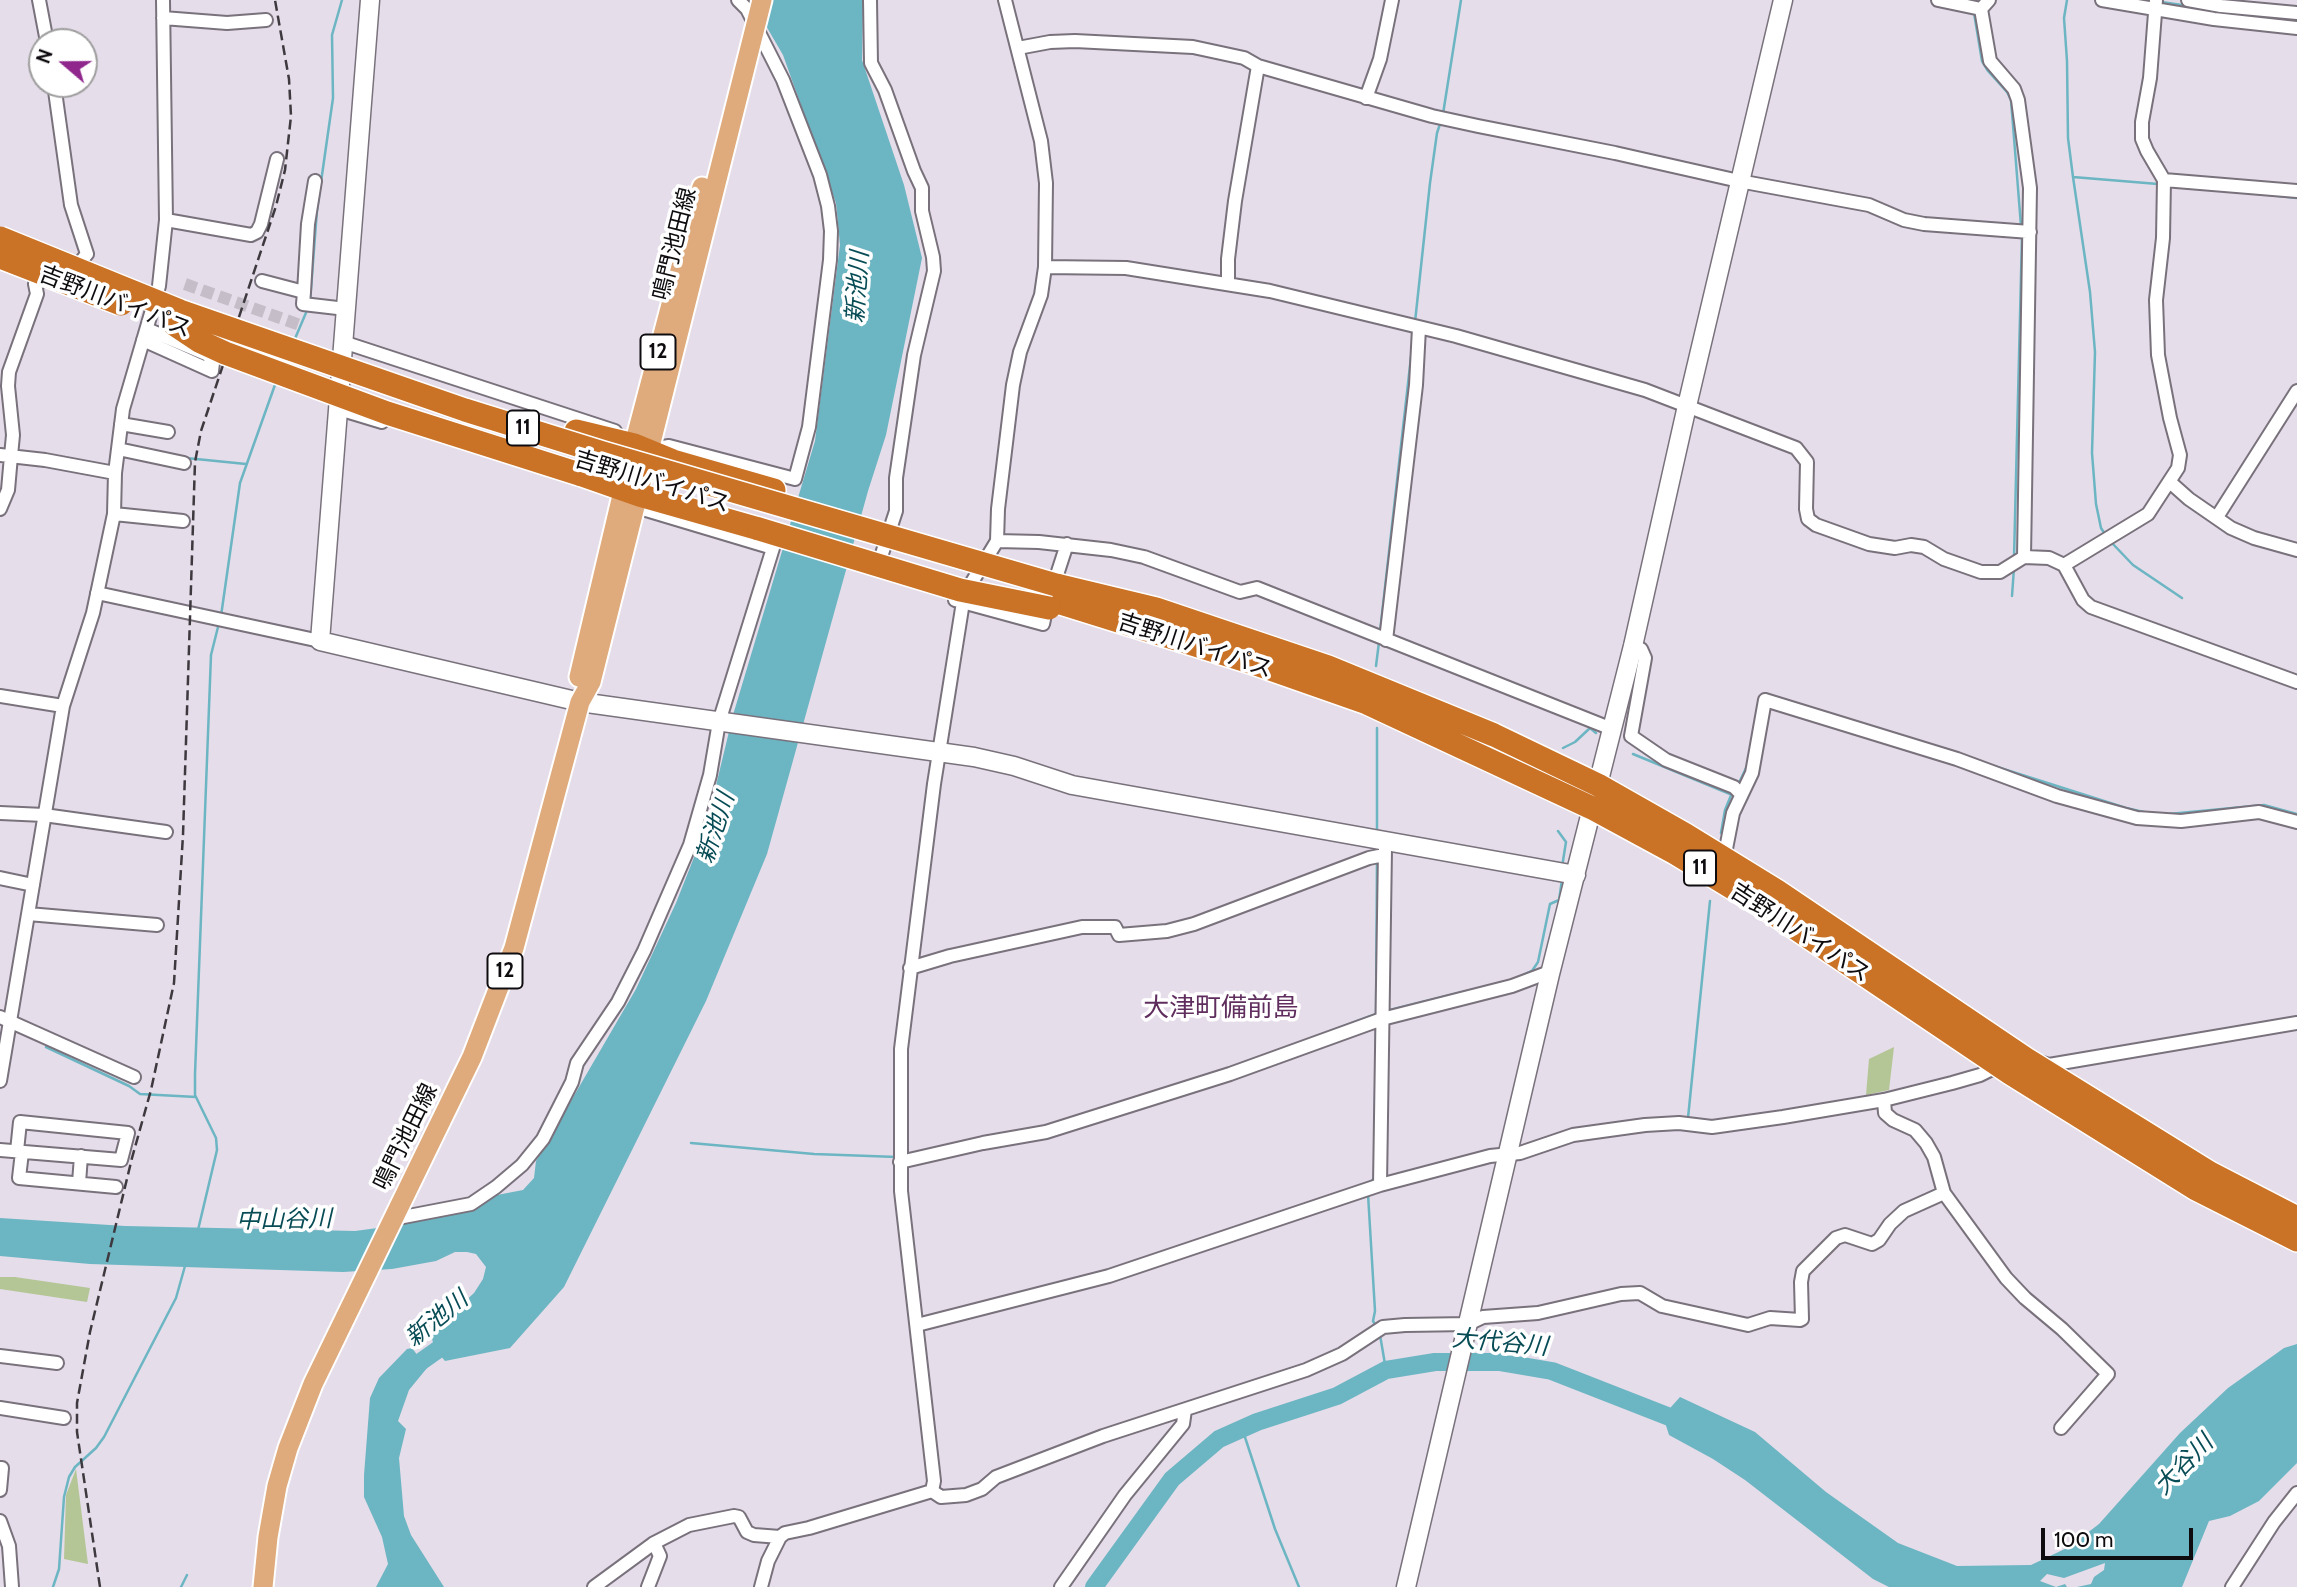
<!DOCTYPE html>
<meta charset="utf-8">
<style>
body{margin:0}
#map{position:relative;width:2297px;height:1587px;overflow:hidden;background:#e5dde9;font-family:Cabin,sans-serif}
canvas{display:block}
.north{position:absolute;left:28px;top:28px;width:70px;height:70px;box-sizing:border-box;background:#fff;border:2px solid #9f9e9f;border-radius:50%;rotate:290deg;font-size:19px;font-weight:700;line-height:28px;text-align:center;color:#0f0c10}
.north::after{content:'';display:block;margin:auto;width:24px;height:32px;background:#8f278d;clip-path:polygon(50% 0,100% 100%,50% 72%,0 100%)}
.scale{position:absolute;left:2041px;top:1528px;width:152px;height:32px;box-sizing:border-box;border:4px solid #0f0c10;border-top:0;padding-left:9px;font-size:21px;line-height:24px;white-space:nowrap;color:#0f0c10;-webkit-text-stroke:5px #fff;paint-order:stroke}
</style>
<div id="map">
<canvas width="2297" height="1587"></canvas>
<div class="north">N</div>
<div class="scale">100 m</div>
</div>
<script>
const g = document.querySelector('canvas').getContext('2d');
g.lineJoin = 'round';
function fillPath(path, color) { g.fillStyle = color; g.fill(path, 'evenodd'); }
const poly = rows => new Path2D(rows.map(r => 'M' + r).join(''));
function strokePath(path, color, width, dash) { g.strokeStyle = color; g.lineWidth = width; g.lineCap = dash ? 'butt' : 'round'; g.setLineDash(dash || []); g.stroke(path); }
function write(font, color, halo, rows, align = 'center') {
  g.font = font + ' Cabin,"Noto Sans JP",sans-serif'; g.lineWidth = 7; g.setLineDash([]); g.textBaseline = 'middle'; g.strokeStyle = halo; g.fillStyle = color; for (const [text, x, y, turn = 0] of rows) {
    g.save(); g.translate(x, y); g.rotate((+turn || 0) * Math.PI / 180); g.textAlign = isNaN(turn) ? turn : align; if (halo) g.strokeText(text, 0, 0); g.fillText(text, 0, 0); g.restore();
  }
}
const green = poly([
 [1894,1047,1889,1090,1866,1095,1869,1059],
 [0,1277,15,1277,90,1288,87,1302,0,1289],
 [76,1469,88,1564,64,1559,66,1495]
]);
const water = poly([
 [751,0,863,0,862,60,904,185,922,258,886,435,868,491,767,854,706,1001,564,1287,510,1348,445,1361,434,1348,431,1333,474,1293,483,1279,486,1267,476,1254,467,1252,455,1252,436,1261,392,1269,343,1272,90,1264,0,1256,0,1218,125,1226,355,1231,400,1225,474,1208,497,1195,523,1190,534,1178,536,1161,636,989,676,903,706,827,733,715,815,441,840,245,836,203,783,55],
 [2297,1344,2297,1463,2259,1501,2230,1516,2209,1521,2182,1587,2077,1587,2091,1584,2094,1577,2104,1570,2105,1563,2064,1578,2047,1574,2040,1581,2056,1587,2065,1584,2067,1587,1889,1587,1873,1579,1745,1480,1713,1459,1669,1435,1663,1416,1680,1397,1755,1432,1826,1492,1898,1543,1957,1566,2031,1565,2069,1547,2099,1524,2180,1433,2228,1388,2284,1348],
 [412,1348,427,1368,409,1390,398,1421,406,1429,399,1458,404,1516,411,1535,444,1587,376,1587,388,1564,382,1537,364,1497,364,1475,370,1398,379,1378,407,1349]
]);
const stream = poly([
 [2067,0,2064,18,2067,61,2068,138,2073,177],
 [2161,2,2189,6],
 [1974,13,1982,61,1988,71,2007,92,2011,100,2021,226],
 [1443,114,1461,0],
 [2241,192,2297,198],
 [310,302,317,210,333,98,332,35,342,0],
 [1415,322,1430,183,1437,133,1441,121],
 [294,341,308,308],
 [186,458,246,464],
 [2105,534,2101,528,2096,504,2092,453,2095,352,2090,292,2073,177,2158,184],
 [2111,542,2133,565,2182,598],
 [2014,558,2022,236],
 [2012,596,2014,568],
 [221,616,240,483,276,382],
 [1380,632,1411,357],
 [1376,666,1379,642],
 [1377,728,1377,833],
 [1563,748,1575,742,1590,728,1596,733],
 [1633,754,1730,794],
 [1994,766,2126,808,2148,813],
 [1738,785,1747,766],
 [2169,814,2264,805,2297,814],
 [1558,831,1566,842,1562,867],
 [1721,833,1725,810,1732,793],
 [1521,976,1532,971,1538,962,1550,904,1559,900,1562,880],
 [1386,1011,1515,979],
 [1293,1045,1376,1014,1377,861],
 [46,1047,129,1086,140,1094,196,1097],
 [1688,1118,1710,901],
 [691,1143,814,1154,897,1157],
 [1369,1184,1374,1178,1376,1025],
 [1368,1194,1375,1311,1373,1321,1376,1326],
 [198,1230,217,1150,216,1138,195,1095,195,1074,211,655,219,623],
 [1380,1335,1386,1370],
 [1242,1428,1275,1529,1299,1587],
 [53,1587,59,1569,64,1497,69,1477,75,1467,96,1448,104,1437,176,1298,185,1266],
 [181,1587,187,1575]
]);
const river = poly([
 [406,1378,419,1363,453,1339],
 [1094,1587,1172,1479,1219,1439,1257,1422,1337,1396,1386,1370,1435,1362,1499,1362,1552,1371,1685,1423]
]);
const streetTunnel = poly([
 [185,284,300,325]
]);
const street = poly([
 [39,0,47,42],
 [870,0,871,63,885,90,914,171,922,188,922,211,933,257,934,271,914,355,896,478,896,511,877,569],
 [1938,0,1981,9,1989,0],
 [2102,0,2214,19,2297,28],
 [2188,0,2221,6,2297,13],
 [1981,9,1990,61,2014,89,2018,100,2030,188,2024,557],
 [163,18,227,23,266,20],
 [1018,48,1050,42,1075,41,1193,47,1244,58,1258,66,1432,116,1478,126,1615,153,1739,181,1869,205,1904,220,1924,224,2030,232],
 [54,84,71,205,87,254,77,266,71,268],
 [1366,98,1380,59,1392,0],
 [2164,180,2297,191],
 [166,220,251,235,257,232,261,224,277,159],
 [1045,267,1126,268,1270,291,1456,336,1645,390,1796,448,1807,462,1806,509,1808,519,1816,525,1869,544,1895,548,1911,545,1924,547,1944,559,1981,572,2000,572,2024,557,2049,558,2064,565,2083,600,2091,607,2297,682],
 [262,281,304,292,303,304,346,309],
 [1228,283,1228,259,1235,201,1258,66],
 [304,292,308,224,315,181],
 [143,340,212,371,213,363,208,355,147,329],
 [343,342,615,431],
 [339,409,382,422],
 [121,424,168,432],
 [118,449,184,463],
 [652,449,669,446,795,479,809,427,830,260,831,231,828,206,820,175,783,80,747,9,738,0],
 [0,455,45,460,115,473],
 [2171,483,2189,499,2231,528,2254,538,2297,550],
 [0,509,8,490,11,456,13,435,8,386,9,372,37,294,35,284,51,277],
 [114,514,183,521],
 [2217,517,2297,391],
 [997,541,1039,542,1111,550,1144,557,1240,592,1257,588,1612,729],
 [2064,565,2148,514,2178,468,2180,455,2170,418,2158,355,2156,300,2163,238,2164,180,2147,151,2142,139,2142,122,2150,78,2156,0],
 [1053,587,1067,544],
 [97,593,320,641],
 [955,600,1043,624,1047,605],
 [1386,640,1416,385,1419,328],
 [1633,646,1641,649,1645,658,1631,736,1666,760,1734,787,1741,794],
 [0,696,63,706],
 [0,813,44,815,166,832],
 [1724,859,1733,813,1752,773,1765,700,1957,759,2057,796,2137,818,2181,821,2259,812,2297,822],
 [0,878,33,885],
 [28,914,157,925],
 [910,968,950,956,1082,927,1115,927,1119,935,1167,931,1194,924,1369,858,1384,855],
 [0,1017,134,1077],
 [2039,1062,2049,1065,2297,1023],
 [0,1081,63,706,93,613,114,514,115,473,123,409,159,286,166,220,163,0],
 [1884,1100,1885,1113,1893,1120,1915,1130,1926,1143,1934,1157,1944,1193,2006,1278,2025,1298,2062,1329,2108,1374,2061,1428],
 [0,1150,121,1160,128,1133,20,1122,17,1151],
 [22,1152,19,1178,116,1187],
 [900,1162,983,1143,1046,1132,1230,1074,1382,1019,1512,986,1544,974,1550,974],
 [79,1183,81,1156],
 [1380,1185,1385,849],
 [393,1219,471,1204,496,1187,522,1165,543,1139,572,1082,577,1063,618,1002,644,951,690,845,710,775,719,722,773,548,636,507],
 [917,1325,1109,1276,1380,1185,1490,1156,1520,1153,1573,1135,1645,1125,1679,1123,1712,1127,1783,1117,1884,1100,1952,1083,1980,1075,1994,1068,2003,1070],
 [0,1356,57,1363],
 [0,1408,64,1418],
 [0,1468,2,1468,0,1490],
 [932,1491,941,1497,966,1495,982,1489,996,1477,1103,1436,1306,1370,1342,1354,1383,1327,1405,1325,1468,1324,1483,1317,1538,1313,1621,1294,1640,1293,1662,1306,1748,1325,1770,1318,1800,1320,1802,1319,1801,1282,1803,1271,1836,1238,1845,1235,1872,1244,1879,1240,1890,1224,1904,1211,1944,1193],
 [0,1521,9,1546,12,1587],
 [594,1587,654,1543,689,1525,734,1516,739,1517,747,1532,754,1535,780,1537],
 [648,1587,660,1556,654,1543],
 [761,1587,768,1561,780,1537,785,1533,809,1528,932,1491,934,1481,901,1191,901,1049,934,784,963,602,969,587,997,541,998,509,1013,385,1020,352,1041,295,1045,267,1046,183,1041,141,1005,0],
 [1061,1587,1125,1495,1183,1424,1185,1410],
 [2232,1587,2274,1522,2297,1493]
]);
const secondary = poly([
 [370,0,320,641,580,702,974,757,1014,766,1072,785,1576,875],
 [1406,1587,1550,974,1633,646,1687,406,1783,0]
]);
const primary = poly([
 [579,677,634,445,702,187],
 [263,1587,268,1537,277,1486,288,1448,313,1384,472,1057,514,948,580,702,591,682,762,0]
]);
const highway = poly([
 [576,431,634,445,673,461,774,490],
 [579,474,639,495,759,529],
 [1056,585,1156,609,1328,667,1494,735,1598,785,1686,835,1777,891,2026,1059,2210,1173,2297,1218],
 [1051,600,1250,662,1367,703,1592,808,1675,853,1767,909,2010,1073,2196,1189,2297,1240]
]);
const rail = poly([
 [100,1587,77,1432,77,1403,90,1332,132,1158,151,1090,174,983,183,835,195,462,201,431,276,206,285,170,291,116,289,79,275,0]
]);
const highwayBridge = poly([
 [0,238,180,311,465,410,603,453,1056,585],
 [0,257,121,304],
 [175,325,199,341,225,353,387,413,579,474],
 [759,529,960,590,1049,608]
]);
const shields = [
 [658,352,35],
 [523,428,32],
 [1700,868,32],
 [505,971,35]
];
const shieldNames = [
 ["12",658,352],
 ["11",523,428],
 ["11",1700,868],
 ["12",505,971]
];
const streetNames = [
 ["鳴門池田線",675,244,-76],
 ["吉野川バイパス",115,302,21],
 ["吉野川バイパス",652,482,17],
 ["吉野川バイパス",1195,646,18],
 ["吉野川バイパス",1800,933,33],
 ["鳴門池田線",406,1137,-64]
];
const waterNames = [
 ["新池川",858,287,-86],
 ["新池川",716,828,-72],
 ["中山谷川",284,1220,-1],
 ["新池川",437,1319,-39],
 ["大代谷川",1500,1343,5],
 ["大谷川",2184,1465,-46]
];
const quarterNames = [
 ["大津町備前島",1221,1008]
];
fillPath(green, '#b4c696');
fillPath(water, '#6cb5c3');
strokePath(stream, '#6cb5c3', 2.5);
strokePath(river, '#6cb5c3', 18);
strokePath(streetTunnel, '#c5bec8', 12, [12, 6]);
strokePath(street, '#79727c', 16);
strokePath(secondary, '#79727c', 21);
strokePath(primary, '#fff', 23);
strokePath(highway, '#fff', 26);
strokePath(street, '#fff', 12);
strokePath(secondary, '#fff', 18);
strokePath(primary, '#dfaa7c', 19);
strokePath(highway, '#ca7225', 23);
strokePath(rail, '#3d393f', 2.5, [10, 5]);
strokePath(highwayBridge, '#fff', 26, []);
strokePath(highwayBridge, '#ca7225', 23);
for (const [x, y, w] of shields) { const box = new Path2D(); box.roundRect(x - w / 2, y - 17.5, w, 35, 5); g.fillStyle = '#fff'; g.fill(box); strokePath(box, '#0f0c10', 2); }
write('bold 21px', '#0f0c10', null, shieldNames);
write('23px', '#0f0c10', '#fff', streetNames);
write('italic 24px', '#084c56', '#fff', waterNames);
write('26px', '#602e5e', '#fff', quarterNames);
</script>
